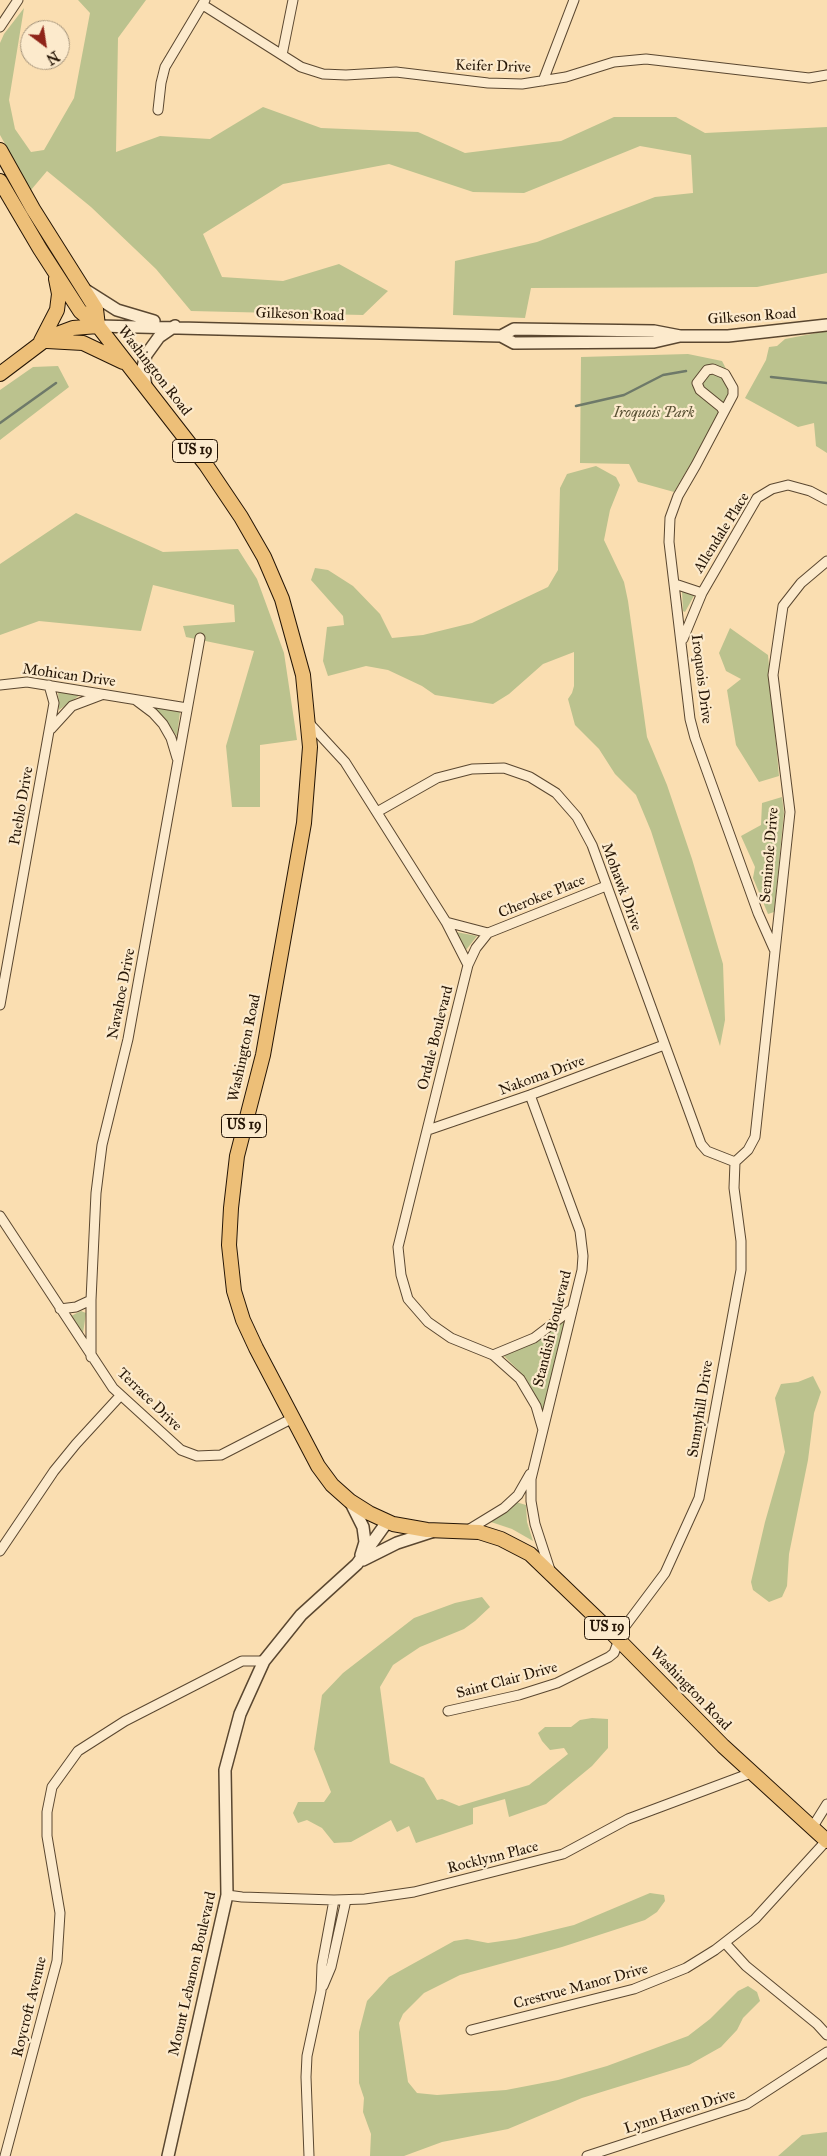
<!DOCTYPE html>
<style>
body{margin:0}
#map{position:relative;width:827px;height:2156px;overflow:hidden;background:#fadeb1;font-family:"IM FELL Great Primer",serif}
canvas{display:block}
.north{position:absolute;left:20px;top:20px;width:50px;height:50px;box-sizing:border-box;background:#fceacc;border:1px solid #a6957c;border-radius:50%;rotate:149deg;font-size:14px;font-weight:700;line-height:20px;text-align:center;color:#251505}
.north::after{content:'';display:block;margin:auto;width:18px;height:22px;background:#8f2418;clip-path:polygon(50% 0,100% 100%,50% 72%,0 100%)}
</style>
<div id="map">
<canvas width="827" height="2156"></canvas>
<div class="north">N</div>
</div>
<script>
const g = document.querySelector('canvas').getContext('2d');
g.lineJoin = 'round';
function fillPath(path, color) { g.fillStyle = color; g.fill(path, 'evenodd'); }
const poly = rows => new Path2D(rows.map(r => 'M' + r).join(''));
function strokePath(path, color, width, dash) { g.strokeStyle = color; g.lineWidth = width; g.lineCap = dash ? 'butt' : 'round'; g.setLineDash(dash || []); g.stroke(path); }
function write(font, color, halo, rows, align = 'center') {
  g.font = font + ' "IM FELL Great Primer",serif'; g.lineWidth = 4.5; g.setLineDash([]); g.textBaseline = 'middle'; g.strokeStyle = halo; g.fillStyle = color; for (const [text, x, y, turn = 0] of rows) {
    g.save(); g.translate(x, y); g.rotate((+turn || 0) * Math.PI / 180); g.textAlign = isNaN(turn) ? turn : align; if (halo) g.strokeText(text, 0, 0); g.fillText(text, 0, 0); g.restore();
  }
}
const green = poly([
 [78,0,146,0,118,38,116,152,160,136,210,139,263,107,321,128,418,132,465,153,561,141,614,117,676,117,705,133,827,127,827,273,757,287,531,288,525,318,453,315,455,261,537,242,655,197,693,193,691,155,640,146,524,193,473,192,389,164,283,184,203,234,222,277,283,281,339,264,388,291,363,315,191,311,156,269,91,207,47,171,31,190,0,135,0,43,4,34,24,8,9,100,15,129,31,152,44,150,74,98,90,13],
 [827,331,827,453,816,446,814,423,798,427,745,398,766,360,769,347,777,346,785,339],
 [688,354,722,361,736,388,674,492,638,482,629,464,580,463,581,357],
 [58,366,69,387,0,440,0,390,33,367],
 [596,466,616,477,620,485,610,510,604,540,624,582,628,601,647,737,667,785,692,859,723,964,725,1020,720,1046,651,831,636,795,615,774,599,749,575,725,568,699,572,693,574,686,574,652,543,664,509,694,493,704,435,695,422,686,388,670,366,666,328,676,323,661,327,627,344,625,343,616,311,580,315,568,328,570,353,586,380,614,392,638,423,635,472,623,548,587,558,570,560,488,567,474],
 [76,513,163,552,238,549,257,579,284,653,297,740,260,745,260,807,232,807,226,746,254,651,186,637,183,626,235,622,234,605,153,585,141,631,39,621,0,635,0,564],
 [682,591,695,594,685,612,683,611],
 [730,628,768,655,779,776,759,782,736,745,727,690,741,679,726,671,719,653],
 [58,691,80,695,59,710],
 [157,708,180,712,177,736,157,710],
 [782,797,784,813,774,912,768,914,753,878,755,867,741,836,761,825,762,803],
 [456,932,477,936,466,950],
 [81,1311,86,1313,83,1333,81,1333,71,1316],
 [566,1320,543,1410,525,1377,501,1353,537,1342],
 [813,1376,821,1392,814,1413,808,1460,789,1554,787,1586,782,1597,769,1602,753,1590,751,1582,765,1522,785,1452,775,1398,781,1384,798,1382],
 [516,1502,526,1505,527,1522,533,1541,512,1529,491,1522],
 [482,1597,490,1607,475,1621,464,1629,420,1647,393,1665,380,1687,390,1763,424,1778,437,1800,442,1799,459,1806,529,1785,568,1754,564,1748,550,1750,542,1741,538,1733,545,1727,571,1727,580,1720,592,1718,608,1719,608,1748,592,1766,546,1804,509,1817,505,1799,473,1808,473,1824,416,1843,409,1826,397,1832,391,1820,351,1842,334,1843,322,1828,307,1820,298,1823,293,1813,298,1802,324,1802,331,1792,314,1749,322,1695,343,1673,414,1618,455,1603],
 [650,1893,664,1895,665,1901,657,1912,645,1920,562,1947,460,1975,424,1993,403,2014,399,2023,408,2082,417,2093,437,2095,506,2090,558,2080,607,2066,688,2036,710,2019,738,1991,748,1986,757,1992,760,2001,743,2018,737,2030,721,2047,689,2065,582,2098,508,2129,442,2142,404,2156,370,2156,371,2134,363,2112,364,2098,359,2083,359,2032,367,2001,389,1977,454,1941,467,1939,488,1943,516,1939,574,1925],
 [827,2132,827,2156,778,2156,802,2135]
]);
const stream = poly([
 [771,377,827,383],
 [576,406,624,395,663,375,686,371],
 [0,423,56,383]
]);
const minor = poly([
 [203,5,301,67,323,74,346,75,396,72,488,83,522,84,566,77,614,62,646,59,809,78,827,75],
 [0,27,18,0],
 [282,55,293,0],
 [543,81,574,0],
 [158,110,161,83,165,67,205,0],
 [724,412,721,407,700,390,697,383,707,370,713,369,725,374,733,388,733,395,724,412,696,465,678,496,670,518,669,542,690,719,695,738,758,913,774,949],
 [675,584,702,593],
 [683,639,702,593,757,498,772,489,788,485,810,491,827,500],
 [0,685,27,682,187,708],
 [137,701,153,713,163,724,171,738,177,758],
 [309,723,345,762,446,922,468,965,398,1247,401,1275,408,1299,428,1322,451,1338,493,1355,520,1379,536,1406,543,1430],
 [51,729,72,706,101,695],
 [377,812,437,778,472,769,504,768,530,777,556,793,577,817,592,845,701,1144,707,1151,735,1162],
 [446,922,488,933,606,886],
 [468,965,476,948,488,933],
 [0,1005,54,703,49,685],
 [530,1095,580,1231,583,1256,582,1270,531,1479,531,1501,535,1524,550,1570],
 [428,1130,530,1095,664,1045],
 [735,1162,748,1150,755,1137,790,812,773,675,783,606,801,583,827,561],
 [0,1216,113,1388,181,1450,197,1456,221,1455,293,1418],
 [60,1309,76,1307,91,1300],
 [493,1355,534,1338,572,1309],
 [91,1357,91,1300,96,1193,102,1145,128,1039,200,638],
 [468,1530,504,1508,518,1495,530,1474],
 [0,1551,54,1471,76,1444,120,1396],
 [448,1711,519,1695,557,1683,609,1657,614,1653,623,1629,665,1573,699,1498,741,1270,741,1241,734,1188,735,1162],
 [812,1828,827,1804],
 [227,1895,242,1897,334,1900,365,1899,414,1892,563,1854,628,1819,751,1773],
 [725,1943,746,1966,817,2024,827,2035],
 [323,1986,331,1967,346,1900],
 [471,2030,634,1989,686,1968,715,1950,755,1919,827,1840],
 [5,2156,57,1961,60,1913,47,1836,47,1812,52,1787,78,1751,125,1721,242,1661,264,1661],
 [309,2156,306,2077,307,2056,321,1991,322,1965,334,1900],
 [587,2156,747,2104,827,2052]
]);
const tertiary = poly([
 [87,291,117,310,154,321],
 [98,326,501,336,514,343,654,342,680,336],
 [501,336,514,329,654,331,680,336,728,336,827,325],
 [146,387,143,367,146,355,159,337,175,326],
 [351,1503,363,1527,365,1542,361,1555],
 [363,1560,397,1543,434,1531],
 [168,2156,227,1895,225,1770,240,1714,264,1661,301,1615,357,1564,387,1522]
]);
const primary = poly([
 [0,150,33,209,96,309,98,326],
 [0,181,40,249,80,311,98,326,206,465,241,517,264,557,282,599,303,675,310,747,304,823,263,1055,237,1156,231,1208,229,1245,234,1291,243,1320,256,1348,318,1466,332,1485,350,1501,369,1513,393,1524,427,1530,479,1532,501,1539,530,1554,607,1628,723,1746,827,1841],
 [41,341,57,310,59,294,56,279],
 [47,341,83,343,123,362],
 [0,374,49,337,73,328,98,326]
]);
const shields = [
 [195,451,45],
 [244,1126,45],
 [607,1628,45]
];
const shieldNames = [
 ["US 19",195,451],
 ["US 19",244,1126],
 ["US 19",607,1628]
];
const streetNames = [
 ["Keifer Drive",493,67,2],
 ["Gilkeson Road",300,315,2],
 ["Gilkeson Road",752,317,-4],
 ["Washington Road",154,371,52],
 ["Allendale Place",722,533,-58],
 ["Mohican Drive",69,676,8],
 ["Iroquois Drive",701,679,83],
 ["Pueblo Drive",22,806,-80],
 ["Seminole Drive",770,855,-85],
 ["Mohawk Drive",621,887,70],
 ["Cherokee Place",542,897,-22],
 ["Navahoe Drive",122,994,-79],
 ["Ordale Boulevard",436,1038,-76],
 ["Washington Road",245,1048,-78],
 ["Nakoma Drive",542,1076,-20],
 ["Standish Boulevard",553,1329,-76],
 ["Terrace Drive",149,1400,44],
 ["Sunnyhill Drive",701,1409,-81],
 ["Saint Clair Drive",507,1681,-15],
 ["Washington Road",690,1689,46],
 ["Rocklynn Place",493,1858,-14],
 ["Mount Lebanon Boulevard",193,1974,-77],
 ["Crestvue Manor Drive",581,1987,-15],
 ["Roycroft Avenue",30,2007,-76],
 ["Lynn Haven Drive",680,2112,-18]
];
const parkNames = [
 ["Iroquois Park",654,413]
];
fillPath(green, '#bbc28e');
strokePath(stream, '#6e7969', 2.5);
strokePath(minor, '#5a4730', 11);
strokePath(tertiary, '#5a4730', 14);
strokePath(primary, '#251505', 16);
strokePath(minor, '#fceacc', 9);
strokePath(tertiary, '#fceacc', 11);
strokePath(primary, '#edbf78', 14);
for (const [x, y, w] of shields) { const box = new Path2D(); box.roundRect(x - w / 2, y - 11.5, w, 23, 4); g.fillStyle = '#fceacc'; g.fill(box); strokePath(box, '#251505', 1); }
write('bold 14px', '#251505', null, shieldNames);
write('15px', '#251505', '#fceacc', streetNames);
write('italic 15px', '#5a5235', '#fceacc', parkNames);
</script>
